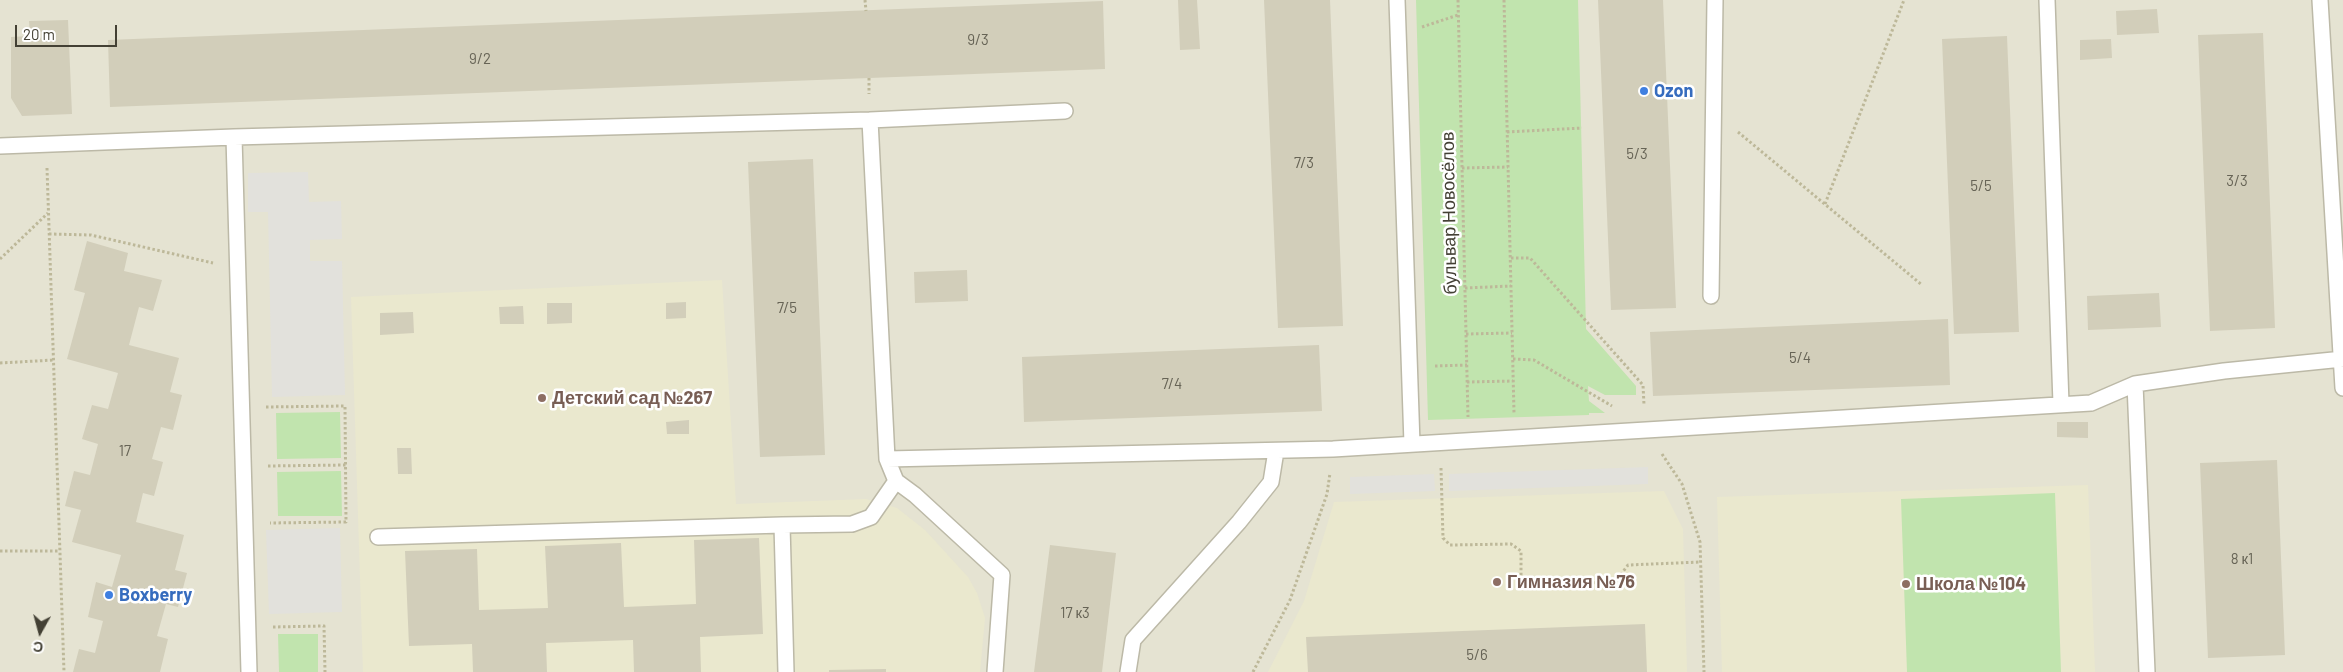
<!DOCTYPE html>
<meta charset="utf-8">
<style>
body{margin:0}
#map{position:relative;width:2343px;height:672px;overflow:hidden;background:#f1f0e4;font-family:Barlow,sans-serif}
canvas{display:block}
.north{position:absolute;left:15px;top:607px;width:50px;height:50px;-webkit-text-stroke:4px #fff;paint-order:stroke;rotate:187deg;font-size:14px;font-weight:700;line-height:20px;text-align:center;color:#434034}
.north::after{content:'';display:block;margin:auto;width:18px;height:22px;background:#434034;clip-path:polygon(50% 0,100% 100%,50% 72%,0 100%)}
.scale{position:absolute;left:15px;top:25px;width:102px;height:22px;box-sizing:border-box;border:2px solid #434034;border-top:0;padding-left:6px;font-size:15px;line-height:18px;white-space:nowrap;color:#434034;-webkit-text-stroke:4px #fff;paint-order:stroke}
</style>
<div id="map">
<canvas width="2343" height="672"></canvas>
<div class="north">С</div>
<div class="scale">20 m</div>
</div>
<script>
const g = document.querySelector('canvas').getContext('2d');
g.lineJoin = 'round';
function fillPath(path, color) { g.fillStyle = color; g.fill(path, 'evenodd'); }
const poly = rows => new Path2D(rows.map(r => 'M' + r).join(''));
function strokePath(path, color, width, dash) { g.strokeStyle = color; g.lineWidth = width; g.lineCap = dash ? 'butt' : 'round'; g.setLineDash(dash || []); g.stroke(path); }
function write(font, color, halo, rows, align = 'center') {
  g.font = font + ' Barlow,sans-serif'; g.lineWidth = 5; g.setLineDash([]); g.textBaseline = 'middle'; g.strokeStyle = halo; g.fillStyle = color; for (const [text, x, y, turn = 0] of rows) {
    g.save(); g.translate(x, y); g.rotate((+turn || 0) * Math.PI / 180); g.textAlign = isNaN(turn) ? turn : align; if (halo) g.strokeText(text, 0, 0); g.fillText(text, 0, 0); g.restore();
  }
}
const residential = poly([
 [0,0,2343,0,2343,672,0,672]
]);
const education = poly([
 [722,280,736,504,866,499,897,508,925,530,968,577,977,593,985,618,980,672,363,672,351,297],
 [2088,485,2095,672,1722,672,1717,497],
 [1664,491,1683,529,1687,672,1268,672,1304,601,1334,502]
]);
const green = poly([
 [1416,0,1578,0,1586,329,1636,386,1636,395,1605,395,1588,386,1589,401,1605,413,1589,413,1589,415,1428,420],
 [340,412,341,458,277,459,276,413],
 [341,471,342,516,278,516,277,472],
 [2055,493,2061,672,1907,672,1901,499],
 [278,634,318,634,318,672,279,672]
]);
const parking = poly([
 [308,172,309,202,341,201,342,239,310,240,310,261,342,261,345,395,272,397,268,212,248,212,248,173],
 [1648,467,1648,484,1449,491,1449,474],
 [1434,474,1435,491,1350,494,1350,477],
 [340,528,342,612,269,614,266,530]
]);
const building = poly([
 [1178,0,1197,0,1200,49,1180,50],
 [1264,0,1330,0,1343,326,1278,328],
 [1598,0,1663,0,1676,308,1611,310],
 [1103,1,1105,69,110,107,108,40],
 [2157,9,2159,33,2117,35,2116,11],
 [68,20,72,114,22,116,11,98,11,37,30,36,29,21],
 [2263,33,2275,328,2210,331,2198,35],
 [2007,36,2019,332,1954,334,1942,39],
 [2111,39,2112,58,2080,60,2080,40],
 [813,159,825,455,760,457,748,162],
 [87,241,128,253,124,271,162,280,153,311,139,307,129,345,179,358,170,392,182,395,173,430,161,427,152,459,163,462,154,496,143,493,136,522,184,535,175,570,187,573,178,607,166,604,157,636,168,639,160,672,73,672,79,649,95,653,103,621,88,617,96,582,112,587,121,555,72,542,81,510,65,506,74,471,90,475,98,444,82,439,92,405,108,409,118,373,67,359,85,293,74,290],
 [967,270,968,301,915,303,914,272],
 [2159,293,2161,327,2088,330,2087,296],
 [686,302,686,318,666,319,666,303],
 [547,303,572,303,572,323,547,324],
 [523,306,524,324,500,324,499,307],
 [413,312,414,333,380,335,380,313],
 [1948,319,1950,385,1653,396,1650,332],
 [1319,345,1322,411,1024,422,1022,357],
 [689,420,689,434,667,434,666,422],
 [2057,422,2088,422,2088,438,2057,437],
 [397,448,411,448,412,474,398,474],
 [2277,460,2285,655,2208,658,2200,463],
 [759,538,763,634,700,637,701,672,634,672,633,640,546,643,547,672,473,672,472,644,409,646,405,551,477,549,479,610,548,608,545,546,621,543,624,607,696,604,694,540],
 [1050,545,1116,553,1102,672,1034,672],
 [1645,624,1647,672,1308,672,1306,637],
 [886,669,886,672,829,672,829,670]
]);
const path = poly([
 [865,0,866,11],
 [1458,0,1468,417],
 [1504,0,1514,413],
 [1422,27,1458,15],
 [869,78,869,94],
 [1507,132,1582,128],
 [1738,132,1922,285],
 [47,168,64,672],
 [1462,168,1508,167],
 [1825,204,1904,0],
 [49,234,91,235,213,263],
 [1511,258,1530,258,1643,385,1644,405],
 [0,259,48,213],
 [1465,288,1511,286],
 [1466,334,1512,333],
 [1513,359,1534,360,1612,406],
 [0,363,54,360],
 [1435,366,1467,365],
 [1467,382,1513,381],
 [266,407,345,406,346,522,270,523],
 [1662,454,1682,484,1700,542,1704,672],
 [268,466,346,465],
 [1441,468,1443,538,1450,545,1511,544,1521,551,1521,577,1533,585,1615,582,1628,565,1701,562],
 [0,551,60,551],
 [273,627,324,626,325,672],
 [1253,672,1290,600,1327,494,1330,473]
]);
const service = poly([
 [1397,0,1412,444],
 [2047,0,2061,404],
 [2320,0,2343,388],
 [870,120,887,459,1333,449,2091,403,2135,384,2224,371,2343,359],
 [234,137,249,672],
 [0,146,234,137,870,120,1065,111],
 [1711,296,1715,0],
 [2135,384,2147,672],
 [887,459,896,481,915,495,1002,575,995,672],
 [378,537,782,525],
 [786,672,782,525,852,524,871,517,896,481],
 [1128,672,1133,640,1239,522,1271,482,1276,451]
]);
const markers = [
 [1644,91,5,"#3f7fe0"],
 [542,398,5,"#8d6e63"],
 [1497,582,5,"#8d6e63"],
 [1906,584,5,"#8d6e63"],
 [109,595,5,"#3f7fe0"]
];
const numberNames = [
 ["9/3",978,40],
 ["9/2",480,59],
 ["5/3",1637,154],
 ["7/3",1304,163],
 ["3/3",2237,181],
 ["5/5",1981,186],
 ["7/5",787,308],
 ["5/4",1800,358],
 ["7/4",1172,384],
 ["17",125,451],
 ["8 к1",2242,559],
 ["17 к3",1075,613],
 ["5/6",1477,655]
];
const shopNames = [
 ["Ozon",1654,91],
 ["Boxberry",119,595]
];
const streetNames = [
 ["бульвар Новосёлов",1449,213,-91]
];
const educationNames = [
 ["Детский сад №267",552,398],
 ["Гимназия №76",1507,582],
 ["Школа №104",1916,584]
];
fillPath(residential, '#e5e3d2');
fillPath(education, '#eae8ce');
fillPath(green, '#c1e4ae');
fillPath(parking, '#e2e1dc');
fillPath(building, '#d2ceba');
strokePath(service, '#bcb9a7', 18);
strokePath(path, '#bdb899', 3, [2.5, 2.5]);
strokePath(service, '#fff', 15);
for (const [x, y, r, color] of markers) { const dot = new Path2D(); dot.arc(x, y, r, 0, 2 * Math.PI); g.fillStyle = color; g.fill(dot); strokePath(dot, '#fff', 2); }
write('15px', '#676456', null, numberNames);
write('bold 18px', '#366cbe', '#fff', shopNames, 'left');
write('18px', '#434034', '#fff', streetNames);
write('bold 18px', '#785e54', '#fff', educationNames, 'left');
</script>
